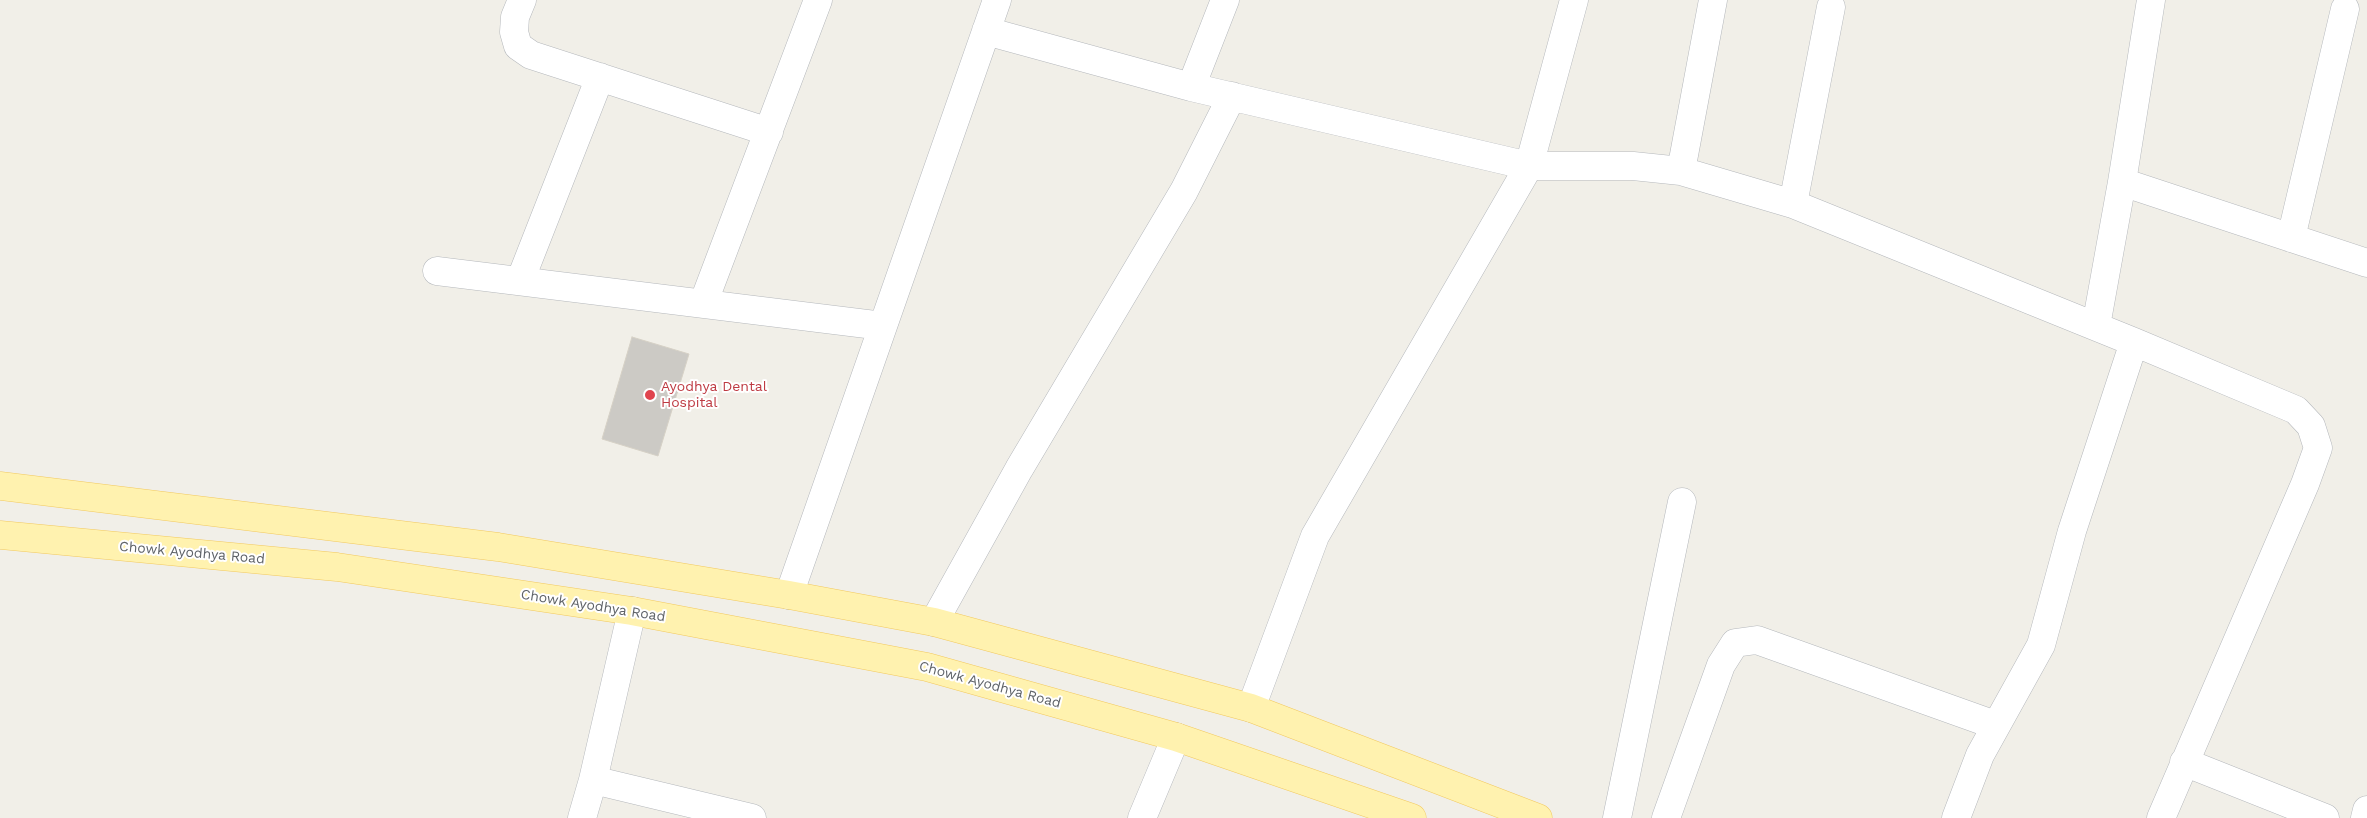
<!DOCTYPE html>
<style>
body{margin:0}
canvas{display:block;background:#f1efe8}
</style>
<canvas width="2367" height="818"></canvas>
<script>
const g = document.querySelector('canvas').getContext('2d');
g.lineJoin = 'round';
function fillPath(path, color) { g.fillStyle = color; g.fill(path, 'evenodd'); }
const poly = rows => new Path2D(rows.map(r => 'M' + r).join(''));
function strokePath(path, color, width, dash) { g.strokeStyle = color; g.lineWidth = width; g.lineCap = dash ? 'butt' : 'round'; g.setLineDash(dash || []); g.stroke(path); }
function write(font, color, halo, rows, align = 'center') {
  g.font = font + ' "Work Sans",sans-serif'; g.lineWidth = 4; g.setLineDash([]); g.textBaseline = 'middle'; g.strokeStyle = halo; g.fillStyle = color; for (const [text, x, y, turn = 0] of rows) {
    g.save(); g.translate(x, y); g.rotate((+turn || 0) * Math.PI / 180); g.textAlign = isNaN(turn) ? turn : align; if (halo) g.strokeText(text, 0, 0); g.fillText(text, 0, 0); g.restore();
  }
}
const building = poly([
 [632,337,689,354,658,456,602,439,632,337]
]);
const minor = poly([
 [522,0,515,17,514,32,518,46,531,55,769,132],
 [986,31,1191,87,1529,166,1633,166,1681,171,1793,204,2134,342,2296,410,2311,426,2318,448,2305,484,2161,818],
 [1191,87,1225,0],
 [1681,171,1713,0],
 [2122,182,2367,263],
 [1793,204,1831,7],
 [2291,238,2345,9],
 [437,271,883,326],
 [520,281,600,77],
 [703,304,818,0],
 [2096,326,2122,182,2151,0],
 [789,595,997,0],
 [934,622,1019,469,1184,191,1232,96],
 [1251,708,1315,536,1529,166,1574,0],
 [2184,762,2325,818],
 [593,780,752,818],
 [582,818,593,780,632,611],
 [1142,818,1176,737],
 [1617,818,1682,502],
 [1666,818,1721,665,1735,643,1757,640,1995,725],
 [1956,818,1980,755,2041,645,2072,531,2134,342],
 [2365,818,2367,810]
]);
const major = poly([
 [0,486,498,547,789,595,934,622,1251,708,1538,818],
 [0,535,337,567,632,611,927,667,1176,737,1412,818]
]);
const markers = [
 [650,395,6,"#e0444e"]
];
const healthNames = [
 ["Ayodhya Dental",661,387],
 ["Hospital",661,403]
];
const streetNames = [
 ["Chowk Ayodhya Road",192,553,5],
 ["Chowk Ayodhya Road",593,606,9],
 ["Chowk Ayodhya Road",990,685,15]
];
fillPath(building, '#cccac5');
strokePath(building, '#d6d1c6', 1);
strokePath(minor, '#b5b8bc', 29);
strokePath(major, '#f2c960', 29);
strokePath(minor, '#fff', 28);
strokePath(major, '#fff2af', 28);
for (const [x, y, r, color] of markers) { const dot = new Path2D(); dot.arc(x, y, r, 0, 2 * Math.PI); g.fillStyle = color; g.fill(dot); strokePath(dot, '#fff', 2); }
write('14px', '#be3a42', '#fff', healthNames, 'left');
write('14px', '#5f6368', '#fff', streetNames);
</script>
